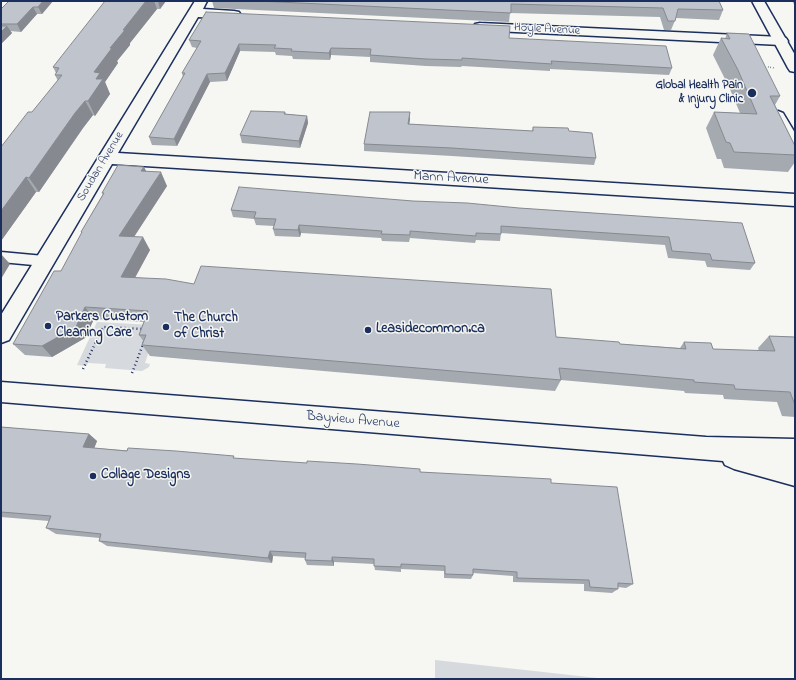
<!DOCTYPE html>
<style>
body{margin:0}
#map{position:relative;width:796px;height:680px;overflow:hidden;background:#f6f6f2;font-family:"Indie Flower",sans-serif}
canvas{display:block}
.frame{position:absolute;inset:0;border:2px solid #1b2f5e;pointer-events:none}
</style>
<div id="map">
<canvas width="796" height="680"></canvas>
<div class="frame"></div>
</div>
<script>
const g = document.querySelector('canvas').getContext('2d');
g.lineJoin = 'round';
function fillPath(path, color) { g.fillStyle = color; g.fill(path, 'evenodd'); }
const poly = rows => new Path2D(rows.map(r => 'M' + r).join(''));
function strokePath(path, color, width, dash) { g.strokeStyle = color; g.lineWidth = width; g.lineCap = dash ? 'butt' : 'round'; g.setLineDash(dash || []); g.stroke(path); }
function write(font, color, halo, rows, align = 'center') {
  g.font = font + ' "Indie Flower",sans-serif'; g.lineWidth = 3; g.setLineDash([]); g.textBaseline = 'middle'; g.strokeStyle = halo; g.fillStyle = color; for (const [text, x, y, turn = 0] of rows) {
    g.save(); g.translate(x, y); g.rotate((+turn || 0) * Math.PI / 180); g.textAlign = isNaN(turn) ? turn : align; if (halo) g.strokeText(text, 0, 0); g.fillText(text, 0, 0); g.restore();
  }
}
const green = poly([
 [97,322,153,325,144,348,150,348,145,363,150,364,149,367,142,371,105,368,106,364,88,363,86,366,77,365],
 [435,660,606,679,435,679]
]);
const pathFar1 = poly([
 [768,67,775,68]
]);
const path = poly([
 [83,369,103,327,143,329],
 [132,373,144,342]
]);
const service = poly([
 [1,252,44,256,48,258,50,261,48,264,44,266,1,262,1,252]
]);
const pedestrian = poly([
 [778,111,783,113,795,133,795,146,783,140,770,116,773,113,778,111]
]);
const minor = poly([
 [195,1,207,1,203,9,234,11,239,12,241,15,239,18,234,19,198,17,118,153,795,194,795,206,112,164,9,340,1,343,1,315,195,1],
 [480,23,781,37,786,38,788,41,786,44,781,45,475,30,473,27,475,24,480,23]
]);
const secondary = poly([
 [1,382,706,437,795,439,795,486,734,469,725,465,723,461,1,402,1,382]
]);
const primary = poly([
 [752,1,764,1,795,55,795,72,790,71,788,68,752,1]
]);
const wall = poly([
 [53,1,42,14,37,14,21,32,10,31,12,33,1,44,1,9],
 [110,1,166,1,160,9,157,9,130,43,130,45,117,61,118,63,105,82,110,94,95,116,93,115,83,128,39,192,36,192,1,241,1,147,32,112,58,81,55,75,56,73,53,67],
 [212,1,719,1,723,10,719,20,676,18,671,30,664,30,660,17,510,13,509,22,214,8],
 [792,1,795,1,795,6],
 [727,33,780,96,775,105,795,146,795,162,788,172,724,168,721,159,717,159,706,128,714,112,740,113,729,87,713,55,721,38,725,39],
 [509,38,672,68,669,75,550,69,550,71,462,66,461,67,426,66,370,62,370,57,331,55,330,60,293,59,292,56,276,55,275,52,240,51,227,81,210,82,177,146,152,145,149,137,183,77,182,73,197,48,192,47,189,40],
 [285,112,286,114,307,116,308,123,300,148,242,143,240,135],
 [410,112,409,124,532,131,533,127,569,131,596,158,594,165,452,156,364,151,364,144],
 [144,167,146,171,167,186,134,237,150,250,135,277,194,284,556,337,620,344,680,348,684,342,713,349,759,351,758,348,769,336,795,337,795,417,782,416,777,402,724,399,723,395,685,393,684,391,561,380,555,391,150,356,142,345,144,342,139,335,144,322,94,319,85,338,52,357,25,355,13,344,61,271,82,234,81,232,103,194,102,193],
 [413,201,742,223,755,263,750,270,707,267,705,261,668,258,665,245,501,233,500,241,476,240,475,243,410,238,409,242,382,241,381,238,301,233,300,237,275,236,273,229,274,226,256,225,254,219,233,217,231,210],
 [1,427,89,434,97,441,94,448,420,472,551,483,633,584,626,588,618,587,618,589,612,593,584,591,584,584,513,582,513,576,473,573,473,575,471,579,444,578,444,571,401,569,401,572,375,570,374,564,334,562,334,566,307,565,305,560,305,558,273,556,272,563,107,546,99,541,100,538,56,534,46,528,49,521,1,517]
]);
const shadedWall = poly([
 [43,1,53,1,42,14,38,7],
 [146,1,154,1,157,9,130,43,130,45,117,61,118,63,105,82,110,94,95,116,88,101,96,79,94,72,110,48,123,30],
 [158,1,166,1,160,9],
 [33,7,37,14,21,32,17,24],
 [7,26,12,33,1,44,1,32],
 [239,44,240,51,227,81,225,73],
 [331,48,331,55,330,60,329,53],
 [207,74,210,82,177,146,174,139],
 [85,101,93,115,83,128,39,192,29,178,75,113],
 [410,112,410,120,408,131,408,124],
 [307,116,308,123,300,148,299,141],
 [144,167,150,180,141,171],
 [161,172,167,186,126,249,119,236],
 [26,177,36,192,1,241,1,211],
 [299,225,301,233,300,237,298,230],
 [143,237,150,250,129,289,121,277],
 [1,254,10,264,1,279],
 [85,307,94,319,85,338,52,357,42,346],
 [89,434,97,441,92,454,83,447],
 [270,551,273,556,272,563,268,558],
 [332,557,334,562,334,566,332,561]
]);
const building = poly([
 [9,1,43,1,38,7,33,7,17,24,1,24,1,9,9,1],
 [105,1,146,1,123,30,125,30,110,48,112,48,94,72,100,73,96,79,103,79,88,101,85,101,75,113,29,178,26,177,1,211,1,147,28,112,32,112,62,75,55,75,59,68,53,67,105,1],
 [257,1,719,1,723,10,678,9,675,21,668,21,663,8,511,4,511,13,257,1],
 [206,12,510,26,509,38,666,46,672,68,551,61,552,64,462,58,462,60,426,59,370,55,371,49,331,48,329,53,291,51,292,49,274,48,276,45,239,44,225,73,207,74,174,139,149,137,185,73,182,73,201,41,189,40,206,12],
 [1,26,7,26,1,32,1,26],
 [727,33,749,34,780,96,770,96,795,146,795,155,734,152,730,143,726,142,714,112,757,114,738,70,721,38,730,39,727,33],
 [251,111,285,112,284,114,307,116,299,141,240,135,251,111],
 [370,112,410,112,408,124,533,131,533,127,568,128,569,131,592,133,596,158,452,148,364,144,370,112],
 [118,165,144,167,141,171,161,172,119,236,143,237,121,277,166,279,194,284,201,266,551,289,556,337,619,342,620,344,686,349,684,342,711,343,713,349,775,351,769,336,795,337,795,405,790,392,735,389,734,385,694,382,694,380,559,368,561,380,142,345,146,335,139,335,148,311,85,307,76,327,42,346,13,344,54,271,61,271,82,232,81,232,104,193,102,193,118,165],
 [239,187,413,201,467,203,519,208,742,223,755,263,712,260,710,254,672,251,669,237,501,226,501,234,476,233,476,236,410,231,410,235,381,234,382,231,299,225,298,230,273,229,276,219,254,218,256,212,231,210,239,187],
 [1,427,89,434,83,447,127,451,128,448,176,451,234,456,233,458,307,463,307,461,357,464,420,469,420,472,551,479,551,483,617,487,633,584,618,583,618,589,590,587,589,580,517,578,517,572,473,569,473,575,445,574,445,566,401,564,401,567,374,566,374,559,332,557,332,561,305,560,306,553,270,551,268,558,99,541,101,534,46,528,51,516,1,512,1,427]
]);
const markers = [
 [752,93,5,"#1b2f5e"],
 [48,326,4,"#1b2f5e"],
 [166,327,4,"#1b2f5e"],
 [368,330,4,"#1b2f5e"],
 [93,476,4,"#1b2f5e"]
];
const farStreetnames = [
 ["Hoyle Avenue",547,30,3],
 ["Soudan Avenue",101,167,-59]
];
const farPoinames = [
 ["Global Health Pain",743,86],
 ["& Injury Clinic",743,100]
];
const streetNames = [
 ["Mann Avenue",451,179,3],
 ["Bayview Avenue",353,421,5]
];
const poiNames = [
 ["Parkers Custom",56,318],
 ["Cleaning Care",56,334],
 ["The Church",174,319],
 ["of Christ",174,335],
 ["Leasidecommon.ca",376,330],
 ["Collage Designs",101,476]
];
fillPath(green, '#d6d9dd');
strokePath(service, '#1b2f5e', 3);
strokePath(pedestrian, '#1b2f5e', 3);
strokePath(minor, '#1b2f5e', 3);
strokePath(secondary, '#1b2f5e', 3);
strokePath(primary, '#1b2f5e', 3);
strokePath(pathFar1, '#1b2f5e', 1.5, [0.5, 2]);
strokePath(path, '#1b2f5e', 2.5, [1, 3]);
fillPath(service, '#f6f6f2');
fillPath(pedestrian, '#f6f6f2');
fillPath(minor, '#f6f6f2');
fillPath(secondary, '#f6f6f2');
fillPath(primary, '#f6f6f2');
fillPath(wall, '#a5a9b0');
fillPath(shadedWall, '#868990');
fillPath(building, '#c0c4cd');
strokePath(building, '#868990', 1);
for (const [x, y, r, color] of markers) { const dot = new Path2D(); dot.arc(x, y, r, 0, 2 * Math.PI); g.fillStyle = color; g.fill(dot); strokePath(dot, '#f6f6f2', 1.5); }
write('12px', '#1b2f5e', '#f6f6f2', farStreetnames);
write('bold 12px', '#1b2f5e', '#f6f6f2', farPoinames, 'right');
write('14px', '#1b2f5e', '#f6f6f2', streetNames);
write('bold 14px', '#1b2f5e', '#f6f6f2', poiNames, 'left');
</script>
